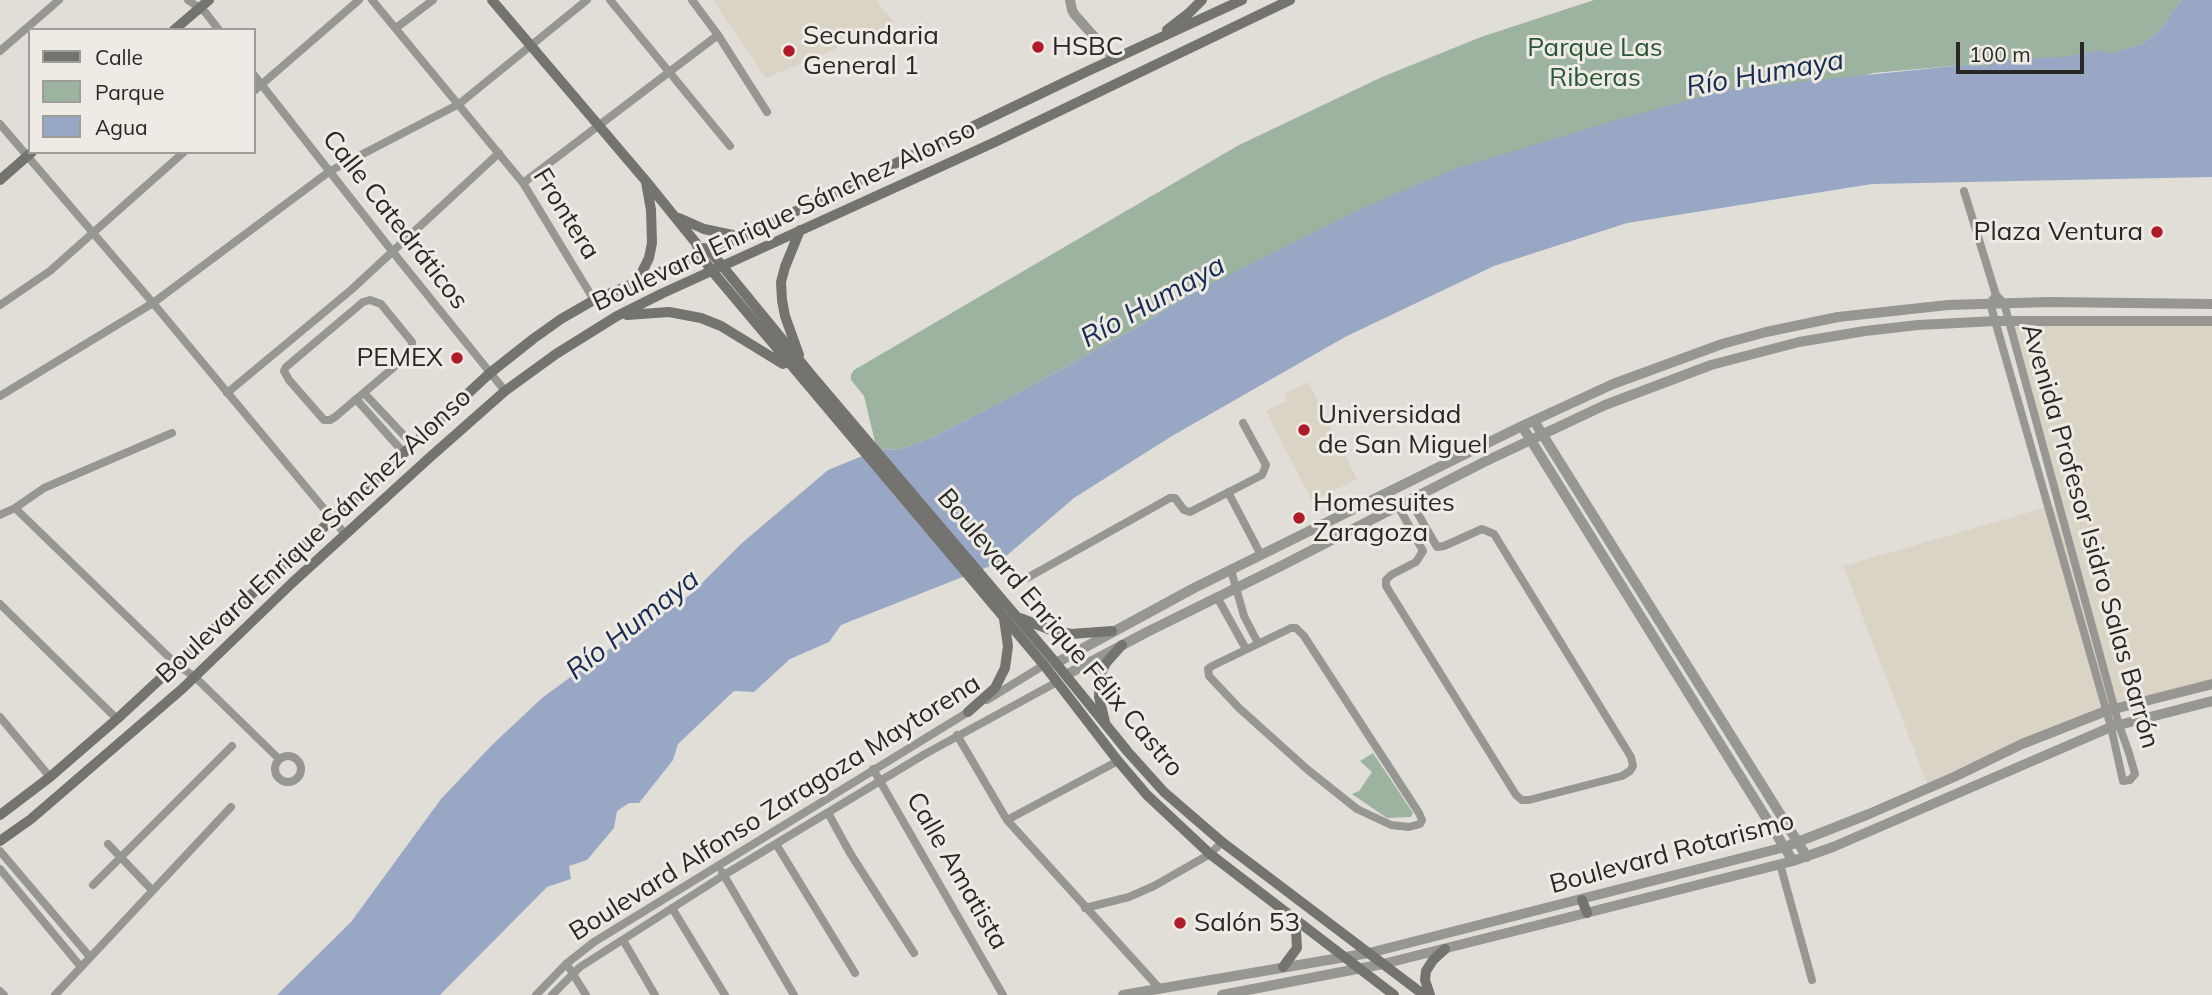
<!DOCTYPE html>
<meta charset="utf-8">
<style>
body{margin:0}
#map{position:relative;width:2212px;height:995px;overflow:hidden;background:#e1ded8;font-family:Mulish,sans-serif}
canvas{display:block}
.legend{position:absolute;left:28px;top:28px;width:228px;height:126px;box-sizing:border-box;background:#eeebe5;border:2px solid #9f9d99;margin:0;padding:9px 12px;list-style:none;font-size:21px;color:#292826}
.legend li{display:flex;align-items:center;gap:14px;height:35px}
.legend b{width:35px;border:2px solid #9f9d99}
.scale{position:absolute;left:1956px;top:42px;width:128px;height:32px;box-sizing:border-box;border:4px solid #292826;border-top:0;padding-left:9px;font-size:21px;line-height:24px;white-space:nowrap;color:#292826;-webkit-text-stroke:5px #eeebe5;paint-order:stroke}
</style>
<div id="map">
<canvas width="2212" height="995"></canvas>
<ul class="legend">
<li><b style="height:9px;background:#75736f"></b>Calle</li>
<li><b style="height:19px;background:#9bb39f"></b>Parque</li>
<li><b style="height:19px;background:#98a8c4"></b>Agua</li>
</ul>
<div class="scale">100 m</div>
</div>
<script>
const g = document.querySelector('canvas').getContext('2d');
g.lineJoin = 'round';
function fillPath(path, color) { g.fillStyle = color; g.fill(path, 'evenodd'); }
const poly = rows => new Path2D(rows.map(r => 'M' + r).join(''));
function strokePath(path, color, width, dash) { g.strokeStyle = color; g.lineWidth = width; g.lineCap = dash ? 'butt' : 'round'; g.setLineDash(dash || []); g.stroke(path); }
function write(font, color, halo, rows, align = 'center') {
  g.font = font + ' Mulish,sans-serif'; g.lineWidth = 6; g.setLineDash([]); g.textBaseline = 'middle'; g.strokeStyle = halo; g.fillStyle = color; for (const [text, x, y, turn = 0] of rows) {
    g.save(); g.translate(x, y); g.rotate((+turn || 0) * Math.PI / 180); g.textAlign = isNaN(turn) ? turn : align; if (halo) g.strokeText(text, 0, 0); g.fillText(text, 0, 0); g.restore();
  }
}
const built = poly([
 [713,0,876,0,895,24,766,78],
 [2009,322,2212,325,2212,688,2106,711,1929,788,1843,566,2058,504],
 [1308,382,1357,479,1312,501,1266,411,1287,401,1284,394]
]);
const green = poly([
 [1594,0,2181,0,2160,30,2140,45,2118,52,2071,65,2019,68,1963,65,1873,73,1189,295,1136,328,1016,394,933,437,901,449,877,450,864,396,851,380,851,375,854,370,1239,145,1382,77,1481,37],
 [1373,753,1413,813,1411,817,1387,818,1352,794,1359,791,1372,772,1360,761]
]);
const water = poly([
 [2181,0,2212,0,2212,177,1872,184,1627,223,1494,266,1345,337,1172,436,1074,498,998,563,841,625,829,642,790,659,754,692,734,691,678,744,673,760,639,803,629,803,617,811,614,828,587,860,569,866,571,879,547,887,440,995,277,995,351,922,441,799,492,745,542,698,602,654,690,595,742,543,828,470,877,450,901,449,933,437,1016,394,1136,328,1189,295,1365,207,1454,169,1623,118,1731,89,1963,65,2019,68,2071,65,2140,45,2160,30]
]);
const river = poly([
 [1994,69,2065,65,2101,58]
]);
const minor = poly([
 [188,0,205,12,219,30],
 [372,0,523,183,594,300],
 [610,0,730,146],
 [692,0,718,35,767,112],
 [396,28,433,0],
 [0,51,59,0],
 [254,75,392,251,505,391],
 [254,91,359,0],
 [0,124,153,303,345,534],
 [523,183,718,35],
 [1964,191,1996,295,2004,303,2119,725,2129,753,2135,774,2130,780,2123,781,2111,727,1990,303,1996,295],
 [370,300,381,304,412,342,412,352,335,417,330,420,324,420,289,380,284,371,286,367,363,302,370,300],
 [0,305,50,271,184,152],
 [227,393,351,290,499,153],
 [364,393,412,444],
 [0,396,153,303,330,171,459,104,587,0],
 [356,399,403,452],
 [1228,492,1261,555],
 [1398,506,1423,551,1416,562,1391,575,1386,580,1386,586,1516,795,1522,800,1529,800,1622,776,1630,771,1633,766,1631,757,1494,534,1482,529,1444,546,1437,547,1410,500],
 [15,508,176,664,195,677,279,759],
 [0,515,15,508,44,488,172,433],
 [1231,570,1244,616,1258,643],
 [1027,578,1170,498,1175,498,1184,510,1190,512,1262,475,1266,465,1243,423],
 [1217,597,1246,649],
 [0,604,117,719],
 [1291,628,1296,628,1304,636,1419,813,1422,820,1420,824,1409,827,1391,825,1357,809,1308,770,1239,708,1209,676,1208,669,1212,666,1291,628],
 [987,700,1044,665],
 [0,717,50,777],
 [957,735,1007,820,1160,989],
 '275 769a13 13 0 1 1 26 0a13 13 0 1 1-26 0Z',
 [873,769,1003,995],
 [828,813,850,853,914,953],
 [1007,820,1118,761],
 [108,844,152,890],
 [776,844,855,973],
 [0,851,90,957],
 [1780,864,1812,980],
 [0,869,81,967],
 [722,872,794,995],
 [93,885,232,746],
 [672,908,725,995],
 [1085,908,1129,897,1154,886,1210,854,1222,842],
 [623,940,655,995],
 [570,969,586,995],
 [0,991,4,995],
 [55,995,231,807],
 [536,995,566,964,594,942,973,709],
 [552,995,580,967,724,875,925,754,1057,682]
]);
const tertiary = poly([
 [1070,0,1072,10,1075,15,1114,59],
 [1534,421,1807,857],
 [1522,426,1793,861],
 [1056,663,1194,588,1522,426,1613,384,1722,344,1766,332,1838,317,1948,305,2049,302,2212,304],
 [1066,675,1147,632,1281,566,1484,462,1605,405,1711,365,1799,342,1865,331,1918,325,1996,321,2212,321],
 [1123,995,1369,953,1785,847,1869,814,1954,777,2022,744,2106,711,2212,684],
 [1222,995,1383,964,1793,861,1833,847,2111,727,2212,701]
]);
const secondary = poly([
 [492,0,645,180,696,243,701,256,712,271,1044,665,1118,761,1147,795,1210,854,1394,995],
 [174,30,209,0],
 [1167,30,1189,13,1202,0],
 [0,180,32,152],
 [679,218,704,229,742,237],
 [704,248,710,251,813,377,1050,656,1128,752,1164,792,1222,842,1424,995],
 [638,280,649,258,652,243,651,210,646,182],
 [627,315,669,312,701,318,721,326,783,364],
 [799,355,785,316,782,300,781,282,785,267,800,230],
 [1020,618,1051,630,1071,634,1112,631],
 [968,712,995,688,1005,668,1008,646,1004,619],
 [1105,722,1099,697,1100,675,1106,663,1122,645],
 [0,815,50,777,117,719,490,373,533,339,561,319,594,300,742,237,1090,70,1242,0],
 [0,841,31,819,182,689,292,583,428,459,505,391,556,354,617,316,663,293,995,142,1290,0],
 [1582,900,1587,913],
 [1283,967,1297,948,1296,931,1290,918],
 [1430,995,1425,980,1426,971,1433,960,1445,949]
]);
const markers = [
 [1038,47,7,"#af1b29"],
 [789,51,7,"#af1b29"],
 [2157,232,7,"#af1b29"],
 [457,358,7,"#af1b29"],
 [1304,430,7,"#af1b29"],
 [1299,518,7,"#af1b29"],
 [1180,923,7,"#af1b29"]
];
const poiNames = [
 ["Secundaria",803,36],
 ["General 1",803,66],
 ["HSBC",1052,47],
 ["Plaza Ventura",2143,232,"right"],
 ["PEMEX",443,358,"right"],
 ["Universidad",1318,415],
 ["de San Miguel",1318,445],
 ["Homesuites",1313,503],
 ["Zaragoza",1313,533],
 ["Salón 53",1194,923]
];
const parkNames = [
 ["Parque Las",1595,48],
 ["Riberas",1595,78]
];
const streetNames = [
 ["Frontera",566,214,58],
 ["Boulevard Enrique Sánchez Alonso",784,216,-25],
 ["Calle Catedráticos",395,220,52],
 ["Boulevard Enrique Sánchez Alonso",314,536,-43],
 ["Avenida Profesor Isidro Salas Barrón",2090,536,74],
 ["Boulevard Enrique Félix Castro",1060,633,50],
 ["Boulevard Alfonso Zaragoza Maytorena",775,808,-32],
 ["Boulevard Rotarismo",1672,853,-15],
 ["Calle Amatista",957,871,60]
];
const waterNames = [
 ["Río Humaya",1765,74,-10],
 ["Río Humaya",1153,302,-29],
 ["Río Humaya",633,625,-38]
];
fillPath(built, '#d9d4c6');
fillPath(green, '#9bb39f');
fillPath(water, '#98a8c4');
strokePath(river, '#98a8c4', 16);
strokePath(minor, '#979693', 8);
strokePath(tertiary, '#979693', 10);
strokePath(secondary, '#75736f', 10);
for (const [x, y, r, color] of markers) { const dot = new Path2D(); dot.arc(x, y, r, 0, 2 * Math.PI); g.fillStyle = color; g.fill(dot); strokePath(dot, '#eeebe5', 2.5); }
write('26px', '#292826', '#eeebe5', poiNames, 'left');
write('26px', '#295635', '#eeebe5', parkNames);
write('26px', '#292826', '#eeebe5', streetNames);
write('italic 28px', '#172b53', '#eeebe5', waterNames);
</script>
